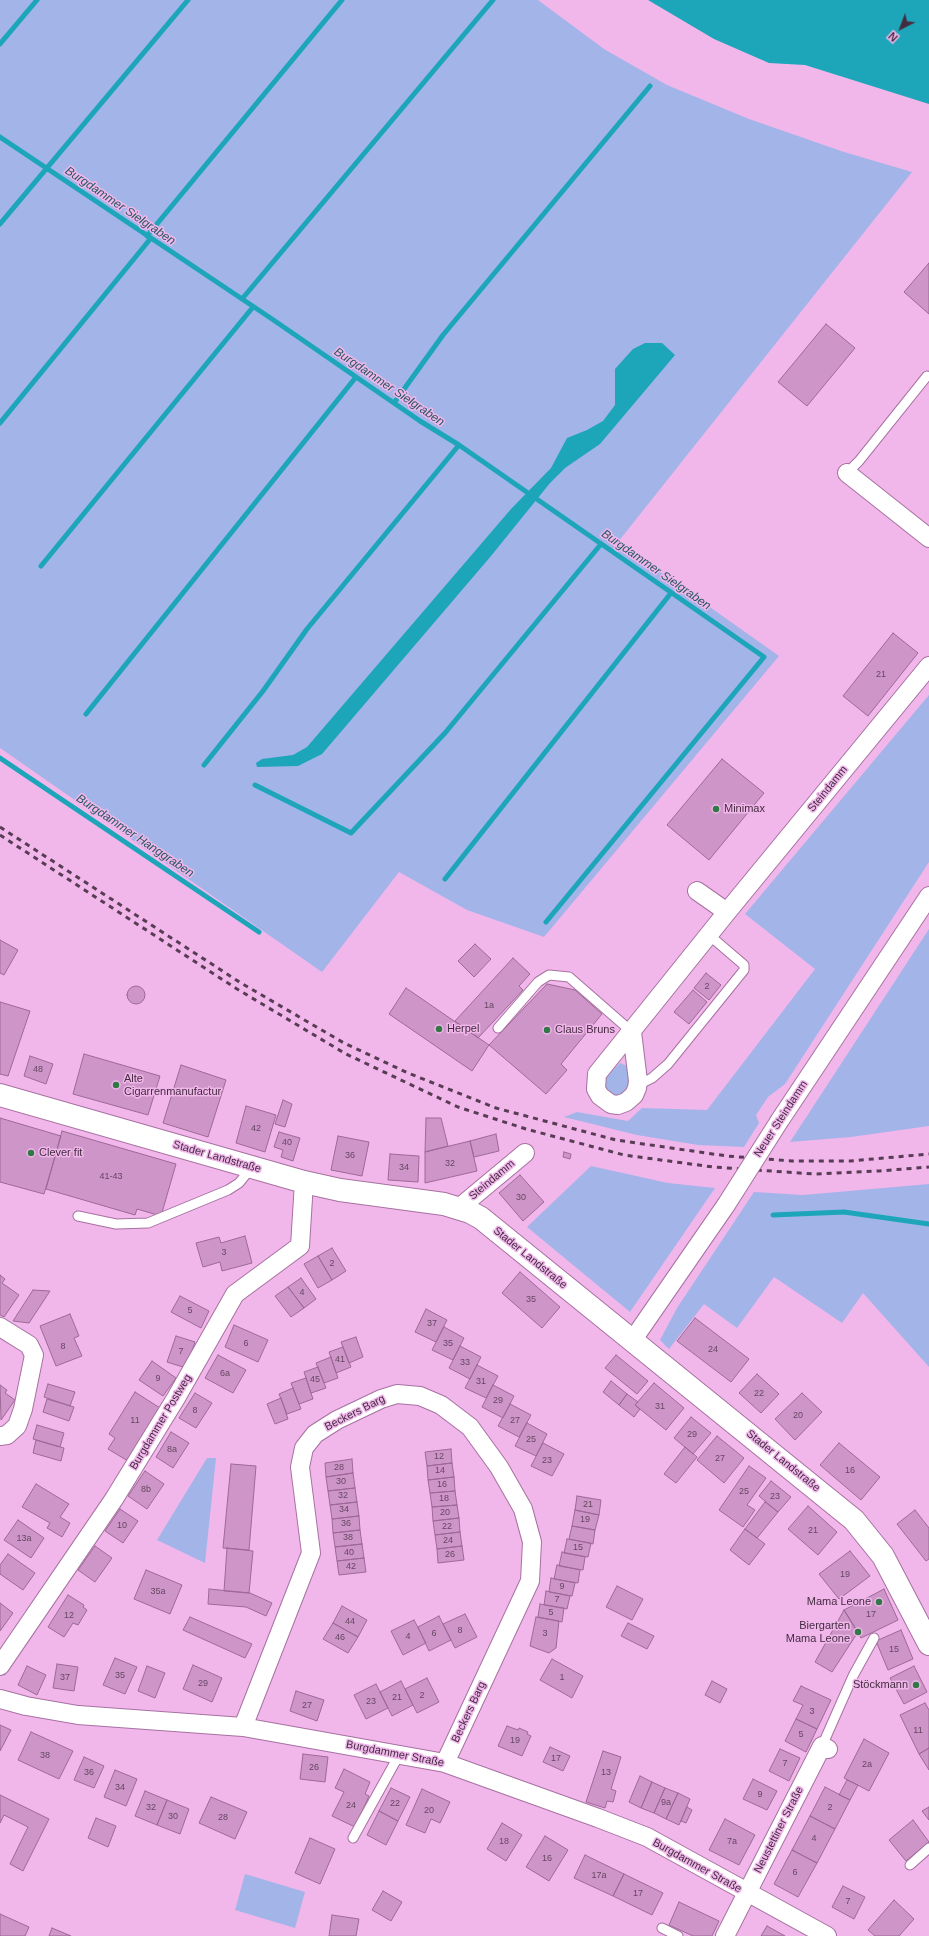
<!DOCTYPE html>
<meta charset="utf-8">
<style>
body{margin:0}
#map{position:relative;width:929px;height:1936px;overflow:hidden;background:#f1b7eb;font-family:Arial,sans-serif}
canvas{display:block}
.north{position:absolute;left:881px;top:8px;width:40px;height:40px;-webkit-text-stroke:3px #f1b7eb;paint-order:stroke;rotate:222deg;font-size:11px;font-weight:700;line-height:16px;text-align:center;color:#432c40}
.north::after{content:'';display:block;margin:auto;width:14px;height:18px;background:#432c40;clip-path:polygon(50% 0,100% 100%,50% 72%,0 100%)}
</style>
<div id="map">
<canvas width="929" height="1936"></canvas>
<div class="north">N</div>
</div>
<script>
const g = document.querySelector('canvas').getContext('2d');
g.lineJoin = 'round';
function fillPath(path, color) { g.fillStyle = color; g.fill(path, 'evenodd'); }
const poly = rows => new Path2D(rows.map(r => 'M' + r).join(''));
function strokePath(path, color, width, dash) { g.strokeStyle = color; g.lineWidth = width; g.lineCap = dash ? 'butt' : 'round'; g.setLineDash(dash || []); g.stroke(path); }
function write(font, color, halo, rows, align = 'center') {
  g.font = font + ' Arial,sans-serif'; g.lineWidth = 3; g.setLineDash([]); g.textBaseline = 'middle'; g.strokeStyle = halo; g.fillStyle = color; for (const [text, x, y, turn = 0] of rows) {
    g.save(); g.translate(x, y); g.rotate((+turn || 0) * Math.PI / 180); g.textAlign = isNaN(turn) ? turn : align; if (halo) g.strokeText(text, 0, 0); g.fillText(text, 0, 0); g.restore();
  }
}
const green = poly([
 [0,0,538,0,604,49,667,85,749,119,844,152,912,172,618,542,779,656,544,937,467,910,399,872,322,972,0,748],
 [929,695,929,862,785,1084,768,1097,756,1115,759,1123,744,1147,698,1145,637,1135,564,1117,577,1112,628,1121,642,1108,707,1110,815,969,745,914],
 [929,929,929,1126,851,1137,790,1142],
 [620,1063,627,1066,629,1081,626,1092,617,1097,612,1096,605,1089,605,1078],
 [591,1166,668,1183,715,1188,630,1312,527,1227],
 [929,1184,929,1367,863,1293,842,1323,774,1277,737,1328,704,1304,669,1349,660,1340,677,1308,754,1192,803,1195],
 [207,1458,216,1458,205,1563,157,1540],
 [245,1874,305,1892,295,1928,235,1910]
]);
const water = poly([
 [648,0,929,0,929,104,805,65,769,63,714,39],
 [645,343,662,343,675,355,600,444,565,468,550,483,491,556,322,754,298,766,257,767,256,763,262,759,293,755,307,747,511,509,551,468,567,438,587,430,603,421,615,405,615,369,633,349]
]);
const stream = poly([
 [0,44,37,0],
 [0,137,272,319,420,421,459,445,764,657,546,922],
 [0,224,188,0],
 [147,236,342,0],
 [242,299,493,0],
 [394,403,443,335,650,86],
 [0,423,151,238],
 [41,566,253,307],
 [86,714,356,377],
 [0,758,259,932],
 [204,765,263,691,307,629,459,445],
 [255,785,351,833,445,733,601,544],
 [445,879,671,593],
 [773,1215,844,1212,929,1224]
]);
const building = poly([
 [929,263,929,314,904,292,929,263],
 [826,324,855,348,807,406,778,382,826,324],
 [893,633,918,653,868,716,843,696,893,633],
 [722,759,764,793,709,860,667,825,722,759],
 [0,940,18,950,4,975,0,973,0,940],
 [475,944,491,959,474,977,458,961,475,944],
 [513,958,530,974,519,986,523,990,478,1038,455,1021,513,958],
 [706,973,721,985,709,1000,694,988,706,973],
 [547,984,575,990,602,1014,561,1064,567,1070,546,1094,489,1045,547,984],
 '127 995a9 9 0 1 1 18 0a9 9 0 1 1-18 0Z',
 [406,988,489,1045,472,1071,389,1014,406,988],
 [693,990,707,1002,689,1024,674,1012,693,990],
 [0,1002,30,1011,8,1076,0,1074,0,1002],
 [84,1054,160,1076,148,1115,73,1094,84,1054],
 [30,1056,53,1064,46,1084,24,1076,30,1056],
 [181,1065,226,1080,208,1137,163,1123,181,1065],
 [283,1100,292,1104,285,1127,275,1124,283,1100],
 [246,1106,276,1115,265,1152,236,1143,246,1106],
 [0,1118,61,1136,44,1194,0,1182,0,1118],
 [426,1118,441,1118,448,1146,425,1152,426,1118],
 [62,1131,176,1164,161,1216,137,1209,135,1215,46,1189,62,1131],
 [279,1132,300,1138,293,1161,281,1157,283,1150,274,1147,279,1132],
 [496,1134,499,1151,474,1157,470,1141,496,1134],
 [338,1136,369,1142,362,1176,331,1170,338,1136],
 [470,1141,477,1171,425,1183,425,1152,470,1141],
 [564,1152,571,1154,570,1159,563,1157,564,1152],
 [390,1154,419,1156,418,1182,388,1180,390,1154],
 [520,1175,544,1202,523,1221,499,1193,520,1175],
 [245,1236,252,1263,222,1271,220,1262,203,1267,196,1243,219,1237,221,1243,245,1236],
 [332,1248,346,1271,332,1280,318,1256,332,1248],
 [318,1256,332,1280,318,1288,304,1264,318,1256],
 [520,1272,560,1307,542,1328,502,1293,520,1272],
 [0,1275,5,1279,2,1283,19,1295,4,1317,0,1315,0,1275],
 [301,1278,316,1299,304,1308,288,1287,301,1278],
 [288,1287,304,1308,291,1317,275,1296,288,1287],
 [33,1290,50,1291,29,1323,13,1321,33,1290],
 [180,1296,209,1311,201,1328,171,1312,180,1296],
 [426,1309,447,1320,436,1342,415,1332,426,1309],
 [70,1314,79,1336,74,1338,82,1356,56,1366,40,1326,70,1314],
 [695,1318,749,1359,731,1382,677,1341,695,1318],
 [234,1325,268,1340,258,1362,225,1347,234,1325],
 [444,1327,464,1338,453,1360,432,1350,444,1327],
 [176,1336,195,1342,186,1368,167,1362,176,1336],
 [356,1337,363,1357,349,1363,341,1342,356,1337],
 [460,1346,481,1357,470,1379,449,1368,460,1346],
 [343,1347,351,1367,336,1373,329,1352,343,1347],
 [218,1355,246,1370,233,1393,205,1378,218,1355],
 [616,1355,648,1381,637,1394,605,1368,616,1355],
 [331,1357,338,1378,324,1383,316,1363,331,1357],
 [152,1361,176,1378,163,1396,139,1380,152,1361],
 [477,1365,498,1376,486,1398,465,1388,477,1365],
 [318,1367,326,1388,311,1393,304,1372,318,1367],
 [757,1374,779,1394,761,1413,739,1393,757,1374],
 [306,1378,313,1399,299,1404,291,1383,306,1378],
 [611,1381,627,1394,619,1405,603,1392,611,1381],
 [654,1383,684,1408,666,1430,635,1405,654,1383],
 [48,1384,75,1392,70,1406,44,1397,48,1384],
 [0,1385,7,1390,5,1393,15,1400,1,1420,0,1385],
 [493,1385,514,1396,503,1418,482,1407,493,1385],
 [293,1388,301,1409,287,1414,279,1394,293,1388],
 [135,1392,160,1408,128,1461,108,1449,115,1438,109,1434,135,1392],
 [195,1393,212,1403,196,1428,179,1418,195,1393],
 [802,1393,822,1412,795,1440,775,1419,802,1393],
 [627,1394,638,1402,635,1405,640,1409,634,1417,619,1405,627,1394],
 [281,1398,288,1419,275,1424,267,1404,281,1398],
 [47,1399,74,1407,69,1421,43,1412,47,1399],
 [510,1404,531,1415,519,1437,498,1426,510,1404],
 [691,1417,711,1433,693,1454,674,1438,691,1417],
 [527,1423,547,1434,536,1456,515,1446,527,1423],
 [37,1425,64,1433,60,1447,33,1439,37,1425],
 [171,1432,189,1443,173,1468,156,1457,171,1432],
 [717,1436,744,1458,724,1483,697,1460,717,1436],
 [36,1440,64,1448,61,1461,33,1453,36,1440],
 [543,1443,564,1454,552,1476,531,1466,543,1443],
 [839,1443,880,1477,861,1500,820,1465,839,1443],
 [685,1447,697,1457,676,1483,664,1474,685,1447],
 [451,1449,452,1463,427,1466,425,1452,451,1449],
 [352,1459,353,1473,326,1477,325,1463,352,1459],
 [452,1463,454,1477,428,1480,427,1466,452,1463],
 [231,1464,256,1466,249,1550,223,1548,231,1464],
 [749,1466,766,1478,747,1505,755,1510,743,1527,719,1510,749,1466],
 [145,1471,164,1484,147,1509,128,1496,145,1471],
 [353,1473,355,1488,328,1491,326,1477,353,1473],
 [454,1477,455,1491,430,1493,428,1480,454,1477],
 [771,1481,791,1497,778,1512,759,1496,771,1481],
 [36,1484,69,1504,60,1517,70,1523,62,1537,47,1528,50,1523,22,1507,36,1484],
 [355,1488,357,1502,330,1505,328,1491,355,1488],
 [455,1491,457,1505,432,1507,430,1493,455,1491],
 [577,1496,601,1500,599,1515,575,1510,577,1496],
 [357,1502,359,1516,332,1519,330,1505,357,1502],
 [765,1502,778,1512,757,1538,745,1529,765,1502],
 [457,1505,459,1518,433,1521,432,1507,457,1505],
 [808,1506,837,1532,818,1555,788,1529,808,1506],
 [120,1509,138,1521,123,1543,105,1531,120,1509],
 [575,1510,599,1515,595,1530,572,1526,575,1510],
 [915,1510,929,1528,929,1559,926,1561,897,1524,915,1510],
 [359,1516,360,1530,333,1533,332,1519,359,1516],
 [459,1518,460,1532,435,1535,433,1521,459,1518],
 [18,1520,44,1538,31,1558,4,1540,18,1520],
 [572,1526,595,1530,593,1544,569,1539,572,1526],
 [745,1529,765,1544,749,1565,730,1550,745,1529],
 [360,1530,362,1544,335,1547,333,1533,360,1530],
 [460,1532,462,1546,437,1549,435,1535,460,1532],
 [567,1539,591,1543,588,1557,564,1553,567,1539],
 [362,1544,364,1558,337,1561,335,1547,362,1544],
 [95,1546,112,1558,95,1582,78,1570,95,1546],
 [462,1546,464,1560,438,1563,437,1549,462,1546],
 [227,1548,253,1551,249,1593,224,1591,227,1548],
 [850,1551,870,1576,839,1599,819,1574,850,1551],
 [562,1552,585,1557,583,1570,559,1566,562,1552],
 [8,1554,35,1573,23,1590,0,1574,0,1565,8,1554],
 [364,1558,366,1572,339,1575,337,1561,364,1558],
 [557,1565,580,1570,578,1583,554,1579,557,1565],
 [146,1570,182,1585,170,1614,134,1599,146,1570],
 [551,1578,575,1583,572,1596,549,1592,551,1578],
 [617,1586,643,1599,632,1620,606,1607,617,1586],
 [209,1589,250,1593,272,1603,266,1616,246,1607,208,1604,209,1589],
 [884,1589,898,1620,861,1638,844,1610,884,1589],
 [546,1591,570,1596,567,1609,544,1605,546,1591],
 [68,1595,84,1605,83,1607,87,1610,78,1625,73,1623,64,1637,48,1627,68,1595],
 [0,1603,13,1613,0,1631,0,1603],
 [540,1604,564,1608,562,1622,538,1617,540,1604],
 [342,1606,367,1620,358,1637,333,1623,342,1606],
 [844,1610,858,1632,832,1672,815,1662,844,1610],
 [465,1614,477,1637,455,1648,443,1624,465,1614],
 [439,1616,451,1640,429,1651,418,1627,439,1616],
 [190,1617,252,1644,245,1658,183,1630,190,1617],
 [536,1617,559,1621,556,1648,549,1653,530,1646,536,1617],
 [414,1620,426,1643,403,1655,391,1631,414,1620],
 [333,1623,358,1637,348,1653,323,1639,333,1623],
 [628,1623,654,1636,647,1649,621,1636,628,1623],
 [901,1630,913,1659,888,1670,876,1641,901,1630],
 [115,1658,137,1667,125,1694,103,1685,115,1658],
 [552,1659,583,1676,572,1698,540,1680,552,1659],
 [57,1664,78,1667,74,1691,53,1688,57,1664],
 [193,1665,222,1678,212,1702,183,1689,193,1665],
 [27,1666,46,1675,37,1695,18,1685,27,1666],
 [147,1666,165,1673,155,1698,138,1691,147,1666],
 [914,1666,927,1692,904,1704,890,1678,914,1666],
 [427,1678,439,1702,417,1713,405,1689,427,1678],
 [401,1681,413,1705,392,1716,380,1692,401,1681],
 [712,1681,727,1689,720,1703,705,1695,712,1681],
 [376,1684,388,1708,366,1719,354,1695,376,1684],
 [801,1686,831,1700,817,1729,796,1719,803,1705,793,1701,801,1686],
 [296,1691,324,1700,317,1721,290,1711,296,1691],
 [925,1703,929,1710,929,1748,919,1754,900,1715,925,1703],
 [796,1719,817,1729,806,1752,785,1741,796,1719],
 [0,1725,11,1730,0,1751,0,1725],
 [507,1726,518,1730,519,1728,528,1732,527,1734,531,1736,522,1756,498,1746,507,1726],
 [31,1732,73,1751,59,1779,18,1760,31,1732],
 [864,1739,889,1753,869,1791,844,1778,864,1739],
 [550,1747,570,1756,563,1771,543,1762,550,1747],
 [929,1748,929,1770,919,1754,929,1748],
 [780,1749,800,1758,789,1781,769,1771,780,1749],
 [603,1751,621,1757,611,1789,616,1791,613,1802,607,1801,605,1808,586,1802,603,1751],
 [303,1754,328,1757,325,1782,300,1779,303,1754],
 [84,1757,104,1766,94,1788,74,1780,84,1757],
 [344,1769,370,1782,365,1794,369,1796,355,1827,332,1816,344,1792,335,1788,344,1769],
 [115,1770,137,1779,126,1806,104,1797,115,1770],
 [640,1776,652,1782,641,1808,629,1802,640,1776],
 [753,1779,777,1791,767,1810,743,1799,753,1779],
 [847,1780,858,1785,850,1800,839,1795,847,1780],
 [652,1782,665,1788,654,1813,641,1808,652,1782],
 [825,1787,850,1800,835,1829,810,1816,825,1787],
 [391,1788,410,1797,398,1821,379,1811,391,1788],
 [665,1788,678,1793,666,1819,654,1813,665,1788],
 [422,1789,450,1802,440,1823,431,1819,425,1833,406,1825,422,1789],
 [145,1791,167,1800,157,1825,135,1816,145,1791],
 [678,1793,690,1799,679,1825,666,1819,678,1793],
 [0,1795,49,1819,23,1871,10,1864,28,1827,4,1815,0,1823,0,1795],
 [211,1797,247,1812,235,1839,199,1823,211,1797],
 [167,1800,189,1809,180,1834,157,1825,167,1800],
 [687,1807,692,1810,686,1823,681,1821,687,1807],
 [929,1807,929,1820,922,1811,929,1807],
 [379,1811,398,1821,386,1845,367,1835,379,1811],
 [810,1816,835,1829,817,1863,792,1850,810,1816],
 [96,1818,116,1826,108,1847,88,1838,96,1818],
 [725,1819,755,1835,739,1865,709,1850,725,1819],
 [913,1820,929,1842,906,1861,889,1840,913,1820],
 [502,1823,522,1835,506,1861,487,1849,502,1823],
 [545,1836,568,1850,549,1881,526,1867,545,1836],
 [310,1838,335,1849,320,1884,295,1873,310,1838],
 [792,1850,817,1863,798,1897,774,1884,792,1850],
 [585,1855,624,1874,613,1896,574,1878,585,1855],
 [624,1874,663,1893,652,1915,613,1896,624,1874],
 [843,1886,865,1897,854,1919,832,1907,843,1886],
 [383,1891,402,1902,391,1921,372,1910,383,1891],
 [894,1900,914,1919,899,1936,875,1936,868,1930,894,1900],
 [679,1902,719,1921,712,1936,693,1936,669,1925,679,1902],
 [0,1914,29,1927,25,1936,0,1936,0,1914],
 [332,1915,359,1919,356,1936,329,1936,332,1915],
 [767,1926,785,1936,761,1936,767,1926],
 [52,1928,71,1936,49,1936,52,1928]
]);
const lane = poly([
 [847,473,859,461,927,376],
 [498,1028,538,982,549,975,569,977,632,1032],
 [638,1085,652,1078,668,1064,744,970,744,965,709,935],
 [78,1216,116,1224,148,1223,228,1190,239,1183,252,1167],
 [822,1746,853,1676,874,1638],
 [353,1838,399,1755],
 [910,1865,929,1848],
 [662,1928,678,1936]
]);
const street = poly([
 [847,473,929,538],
 [697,891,727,912],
 [632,1032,638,1081,637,1088,634,1095,626,1102,618,1105,611,1104,600,1096,596,1089,597,1074,727,912,929,666],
 [780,1120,929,896],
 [459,1208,525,1153],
 [0,1327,29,1345,34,1355,23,1409,17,1426,7,1435,0,1436],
 [632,1341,726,1205],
 [0,1666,114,1499,176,1398,235,1294,300,1246,304,1182],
 [0,1699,26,1706,78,1715,243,1727,445,1763,598,1818,647,1837,827,1936],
 [243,1727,311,1553,300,1467,304,1448,315,1434,337,1420,381,1399,397,1394,420,1396,441,1405,470,1427,499,1467,523,1509,532,1542,530,1581,445,1763],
 [725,1936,822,1746,828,1749]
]);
const secondary = poly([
 [0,1095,304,1182,340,1190,444,1204,470,1212,481,1218,854,1520,883,1556,929,1644]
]);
const rail = poly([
 [0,827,241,983,344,1043,408,1073,496,1108,616,1140,727,1156,792,1161,850,1161,929,1154],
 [0,835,237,989,346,1054,458,1107,526,1129,624,1155,713,1167,814,1174,879,1171,929,1167]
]);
const streetBridge = poly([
 [726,1205,780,1120]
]);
const markers = [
 [716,809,4,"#307845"],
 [439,1029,4,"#307845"],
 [547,1030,4,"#307845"],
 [116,1085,4,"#307845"],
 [31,1153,4,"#307845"],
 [879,1602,4,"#307845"],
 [858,1632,4,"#307845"],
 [916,1685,4,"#307845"]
];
const numberNames = [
 ["21",881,675],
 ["2",707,987],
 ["1a",489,1006],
 ["48",38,1070],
 ["42",256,1129],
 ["40",287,1143],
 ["36",350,1156],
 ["32",450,1164],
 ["34",404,1168],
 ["41-43",111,1177],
 ["30",521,1198],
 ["3",224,1253],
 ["2",332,1264],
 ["4",302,1293],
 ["35",531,1300],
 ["5",190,1311],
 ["37",432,1324],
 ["6",246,1344],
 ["35",448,1344],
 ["8",63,1347],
 ["24",713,1350],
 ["7",181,1352],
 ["41",340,1360],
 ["33",465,1363],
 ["6a",225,1374],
 ["9",158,1379],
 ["45",315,1380],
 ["31",481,1382],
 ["22",759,1394],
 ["29",498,1401],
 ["31",660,1407],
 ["8",195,1411],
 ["20",798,1416],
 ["11",135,1421],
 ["27",515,1421],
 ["29",692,1435],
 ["25",531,1440],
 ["8a",172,1450],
 ["12",439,1457],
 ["27",720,1459],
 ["23",547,1461],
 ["28",339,1468],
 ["14",440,1471],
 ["16",850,1471],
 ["30",341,1482],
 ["16",442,1485],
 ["8b",146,1490],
 ["25",744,1492],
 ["32",343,1496],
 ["23",775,1497],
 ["18",444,1499],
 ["21",588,1505],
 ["34",344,1510],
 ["20",445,1513],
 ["19",585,1520],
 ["36",346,1524],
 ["10",122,1526],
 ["22",447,1527],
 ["21",813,1531],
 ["38",348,1538],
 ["13a",24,1539],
 ["24",448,1541],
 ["15",578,1548],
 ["40",349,1553],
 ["26",450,1555],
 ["42",351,1567],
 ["19",845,1575],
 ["9",562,1587],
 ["35a",158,1592],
 ["7",557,1600],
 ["5",551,1613],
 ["17",871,1615],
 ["12",69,1616],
 ["44",350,1622],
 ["8",460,1631],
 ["6",434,1634],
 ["3",545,1634],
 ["4",408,1637],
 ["46",340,1638],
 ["15",894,1650],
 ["35",120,1676],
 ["37",65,1678],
 ["1",562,1678],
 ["29",203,1684],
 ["2",422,1696],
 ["21",397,1698],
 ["23",371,1702],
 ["27",307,1706],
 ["3",812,1712],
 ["11",918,1731],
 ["5",801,1735],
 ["19",515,1741],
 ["38",45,1756],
 ["17",556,1759],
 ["7",785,1764],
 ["2a",867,1765],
 ["26",314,1768],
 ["36",89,1773],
 ["13",606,1773],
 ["34",120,1788],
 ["9",760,1795],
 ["9a",666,1803],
 ["22",395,1804],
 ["24",351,1806],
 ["32",151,1808],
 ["2",830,1808],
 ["20",429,1811],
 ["30",173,1817],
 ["28",223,1818],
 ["4",814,1839],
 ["18",504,1842],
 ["7a",732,1842],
 ["16",547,1859],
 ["6",795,1873],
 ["17a",599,1876],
 ["17",638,1894],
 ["7",848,1902]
];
const streetNames = [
 ["Steindamm",828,789,-51],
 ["Neuer Steindamm",781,1119,-57],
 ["Stader Landstraße",217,1157,16],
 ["Steindamm",492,1180,-40],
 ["Stader Landstraße",530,1258,39],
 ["Beckers Barg",355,1413,-27],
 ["Burgdammer Postweg",161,1422,-59],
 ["Stader Landstraße",783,1461,39],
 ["Beckers Barg",469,1712,-65],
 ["Burgdammer Straße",395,1754,11],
 ["Neustettiner Straße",779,1830,-63],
 ["Burgdammer Straße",697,1866,29]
];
const poiNames = [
 ["Minimax",724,809],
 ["Herpel",447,1029],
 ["Claus Bruns",555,1030],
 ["Alte",124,1079],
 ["Cigarrenmanufactur",124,1092],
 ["Clever fit",39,1153],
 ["Mama Leone",871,1602,"right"],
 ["Biergarten",850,1626,"right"],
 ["Mama Leone",850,1639,"right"],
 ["Stöckmann",908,1685,"right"]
];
const waterNames = [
 ["Burgdammer Sielgraben",120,206,34],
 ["Burgdammer Sielgraben",389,387,34],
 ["Burgdammer Sielgraben",656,570,35],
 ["Burgdammer Hanggraben",135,836,34]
];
fillPath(green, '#a3b4e9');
fillPath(water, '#1da5b9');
strokePath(stream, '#1da5b9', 5);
fillPath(building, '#ce96c8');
strokePath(building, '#9d6897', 1);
strokePath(lane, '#a771a1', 11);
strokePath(street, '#a771a1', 20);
strokePath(secondary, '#a771a1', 24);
strokePath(lane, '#fff', 9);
strokePath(street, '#fff', 18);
strokePath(secondary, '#fff', 22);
strokePath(rail, '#573c54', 3, [5, 5]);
strokePath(streetBridge, '#a771a1', 20, []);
strokePath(streetBridge, '#fff', 18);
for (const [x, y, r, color] of markers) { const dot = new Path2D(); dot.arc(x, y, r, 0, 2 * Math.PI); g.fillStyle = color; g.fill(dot); strokePath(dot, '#f1b7eb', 1.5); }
write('9px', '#664662', null, numberNames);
write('11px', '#432c40', '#f1b7eb', streetNames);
write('11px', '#432c40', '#f1b7eb', poiNames, 'left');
write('italic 12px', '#265962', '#f1b7eb', waterNames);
</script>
